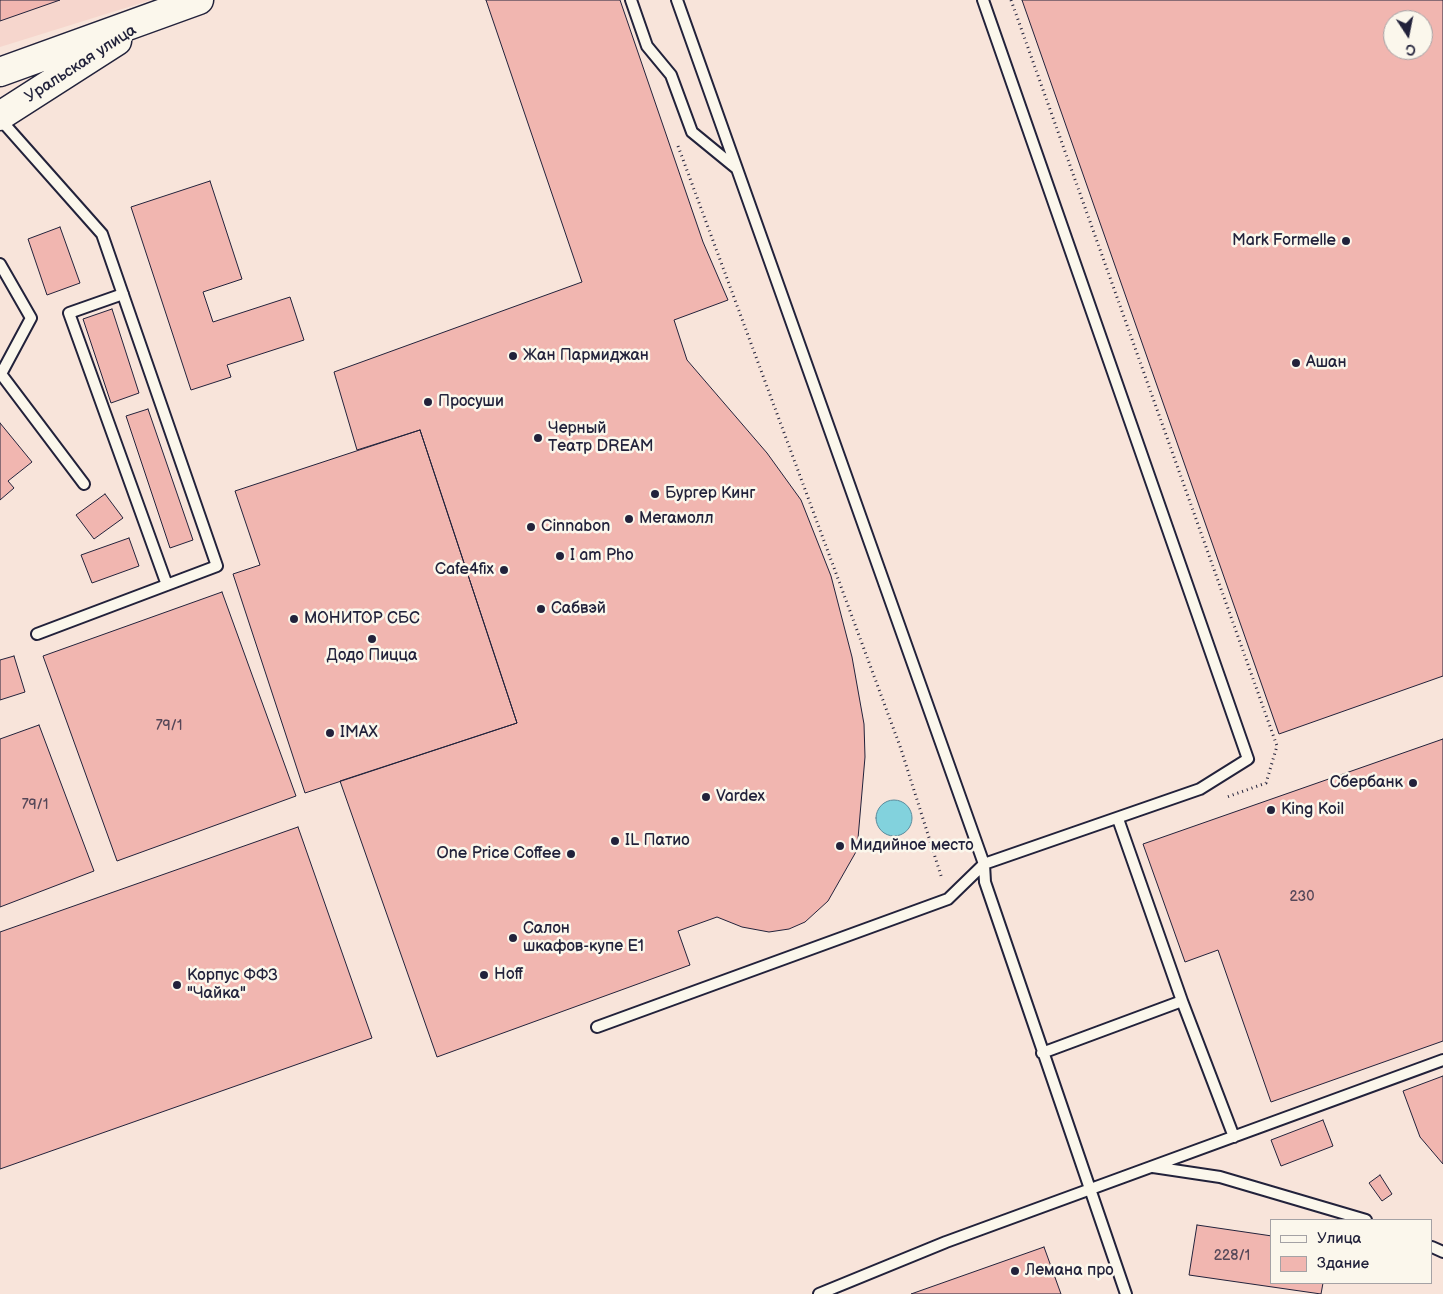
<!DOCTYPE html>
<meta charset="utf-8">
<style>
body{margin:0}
#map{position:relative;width:1443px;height:1294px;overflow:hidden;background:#f8e4da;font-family:"Balsamiq Sans",sans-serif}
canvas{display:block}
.legend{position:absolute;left:1270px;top:1219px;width:162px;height:65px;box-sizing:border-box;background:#fbf7ec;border:1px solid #a4a2a5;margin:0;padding:6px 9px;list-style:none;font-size:15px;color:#22223b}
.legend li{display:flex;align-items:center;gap:10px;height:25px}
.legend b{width:25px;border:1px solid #a4a2a5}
.north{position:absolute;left:1383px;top:10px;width:50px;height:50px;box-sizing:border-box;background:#fbf7ec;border:1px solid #a4a2a5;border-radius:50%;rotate:169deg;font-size:14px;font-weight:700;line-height:20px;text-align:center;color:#22223b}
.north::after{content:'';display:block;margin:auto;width:18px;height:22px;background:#22223b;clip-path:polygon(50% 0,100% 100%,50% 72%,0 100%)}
</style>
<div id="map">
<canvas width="1443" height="1294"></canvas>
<ul class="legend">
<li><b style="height:6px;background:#fbf7ec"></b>Улица</li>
<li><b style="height:14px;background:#f1b6b0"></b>Здание</li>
</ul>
<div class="north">С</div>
</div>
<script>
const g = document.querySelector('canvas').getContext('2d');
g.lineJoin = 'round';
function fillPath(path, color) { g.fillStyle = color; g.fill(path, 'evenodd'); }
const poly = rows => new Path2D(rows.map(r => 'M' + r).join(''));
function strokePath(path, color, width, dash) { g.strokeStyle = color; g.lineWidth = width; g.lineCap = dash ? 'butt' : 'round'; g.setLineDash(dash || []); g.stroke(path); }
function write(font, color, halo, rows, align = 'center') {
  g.font = font + ' "Balsamiq Sans",sans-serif'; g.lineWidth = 5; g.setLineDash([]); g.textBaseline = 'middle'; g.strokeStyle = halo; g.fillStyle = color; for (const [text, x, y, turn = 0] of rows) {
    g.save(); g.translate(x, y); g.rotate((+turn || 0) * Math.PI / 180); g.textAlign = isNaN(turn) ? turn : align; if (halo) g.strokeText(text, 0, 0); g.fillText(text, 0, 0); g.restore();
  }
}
const built = poly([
 [0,0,151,0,0,47]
]);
const water = poly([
 '876 818a18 18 0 1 1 36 0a18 18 0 1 1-36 0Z'
]);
const building = poly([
 [0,0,60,0,0,21,0,0],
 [486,0,620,0,703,242,728,300,674,320,687,360,767,453,801,500,831,576,852,657,864,724,865,757,857,850,828,901,805,922,789,929,769,932,742,927,717,917,678,931,690,965,437,1057,340,781,517,723,420,430,357,450,334,372,582,282,486,0],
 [1022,0,1443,0,1443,676,1279,734,1022,0],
 [1393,20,1423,20,1423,50,1393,50,1393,20],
 [210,181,242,279,203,292,213,322,290,297,304,340,227,365,231,377,191,390,131,207,210,181],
 [60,227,80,283,47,295,28,239,60,227],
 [112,309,139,393,111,403,83,319,112,309],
 [148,409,193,540,170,548,126,416,148,409],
 [0,423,32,462,8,481,14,488,0,500,0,423],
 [420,430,517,723,305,793,233,574,260,565,235,491,420,430],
 [105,494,123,518,94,539,76,515,105,494],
 [129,538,139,566,92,583,81,555,129,538],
 [222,592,296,796,117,861,43,656,222,592],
 [14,656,25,692,0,700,0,660,14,656],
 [39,725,94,871,0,907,0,739,39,725],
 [1443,739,1443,1041,1271,1102,1218,950,1185,962,1143,844,1443,739],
 [298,827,372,1038,0,1169,0,932,298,827],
 [1443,1076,1443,1164,1420,1137,1403,1091,1443,1076],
 [1323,1120,1333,1146,1281,1166,1271,1140,1323,1120],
 [1380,1175,1392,1194,1382,1201,1369,1183,1380,1175],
 [1197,1225,1272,1236,1272,1283,1323,1283,1321,1294,1189,1275,1197,1225],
 [1044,1247,1061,1294,911,1294,1044,1247]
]);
const path = poly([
 [1011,0,1277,746,1266,783,1227,797],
 [678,146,901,749,942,879]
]);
const service = poly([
 [631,0,647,46,671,75,692,132,736,168],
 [677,0,984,864,985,882,1126,1294],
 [0,119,102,234,217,566,37,634],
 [0,264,31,318,1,374,84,484],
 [123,294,69,313,167,585],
 [1182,1001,1234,1137],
 [597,1027,948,899,984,864,1200,789,1248,759,983,0],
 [1042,1053,1182,1001,1118,819],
 [1153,1167,1220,1177,1366,1220],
 [1432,1247,1443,1252],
 [819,1294,946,1242,1443,1060]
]);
const secondary = poly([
 [0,72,199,0],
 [0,116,117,41]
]);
const markers = [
 [1346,241,5,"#22223b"],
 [513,356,5,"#22223b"],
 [1296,363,5,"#22223b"],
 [428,402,5,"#22223b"],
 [538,438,5,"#22223b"],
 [655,494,5,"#22223b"],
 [629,519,5,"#22223b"],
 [531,527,5,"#22223b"],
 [560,556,5,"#22223b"],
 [504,570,5,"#22223b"],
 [541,609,5,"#22223b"],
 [294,619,5,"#22223b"],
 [372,639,5,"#22223b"],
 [330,733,5,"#22223b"],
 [1413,783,5,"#22223b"],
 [706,797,5,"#22223b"],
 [1271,810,5,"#22223b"],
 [615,841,5,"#22223b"],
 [840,846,5,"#22223b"],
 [571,854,5,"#22223b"],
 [513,938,5,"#22223b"],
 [484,975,5,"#22223b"],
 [177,985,5,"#22223b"],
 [1015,1271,5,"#22223b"]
];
const numberNames = [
 ["79/1",169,726],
 ["79/1",35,805],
 ["230",1302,897],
 ["228/1",1232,1256]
];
const streetNames = [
 ["Уральская улица",81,64,-33]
];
const poiNames = [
 ["Mark Formelle",1336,241,"right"],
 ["Жан Пармиджан",523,356],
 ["Ашан",1306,363],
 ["Просуши",438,402],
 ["Черный",548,429],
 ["Театр DREAM",548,447],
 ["Бургер Кинг",665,494],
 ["Мегамолл",639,519],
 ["Cinnabon",541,527],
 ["I am Pho",570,556],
 ["Cafe4fix",494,570,"right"],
 ["Сабвэй",551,609],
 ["МОНИТОР СБС",304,619],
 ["Додо Пицца",372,656,"center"],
 ["IMAX",340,733],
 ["Сбербанк",1403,783,"right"],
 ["Vardex",716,797],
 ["King Koil",1281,810],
 ["IL Патио",625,841],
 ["Мидийное место",850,846],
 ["One Price Coffee",561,854,"right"],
 ["Салон",523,929],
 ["шкафов-купе Е1",523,947],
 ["Hoff",494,975],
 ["Корпус ФФЗ",187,976],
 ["\"Чайка\"",187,994],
 ["Лемана про",1025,1271]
];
fillPath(built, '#f6d6cd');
fillPath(water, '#82d2dd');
strokePath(water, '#5c8c9c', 1);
fillPath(building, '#f1b6b0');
strokePath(building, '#22223b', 1);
strokePath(service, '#22223b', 14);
strokePath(secondary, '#22223b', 31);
strokePath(path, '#22223b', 3, [1, 4]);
strokePath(service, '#fbf7ec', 10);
strokePath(secondary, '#fbf7ec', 28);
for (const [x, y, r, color] of markers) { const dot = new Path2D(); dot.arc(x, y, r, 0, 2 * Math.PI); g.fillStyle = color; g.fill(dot); strokePath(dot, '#fbf7ec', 2); }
write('14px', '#564758', null, numberNames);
write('16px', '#22223b', '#fbf7ec', streetNames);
write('16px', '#22223b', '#fbf7ec', poiNames, 'left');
</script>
